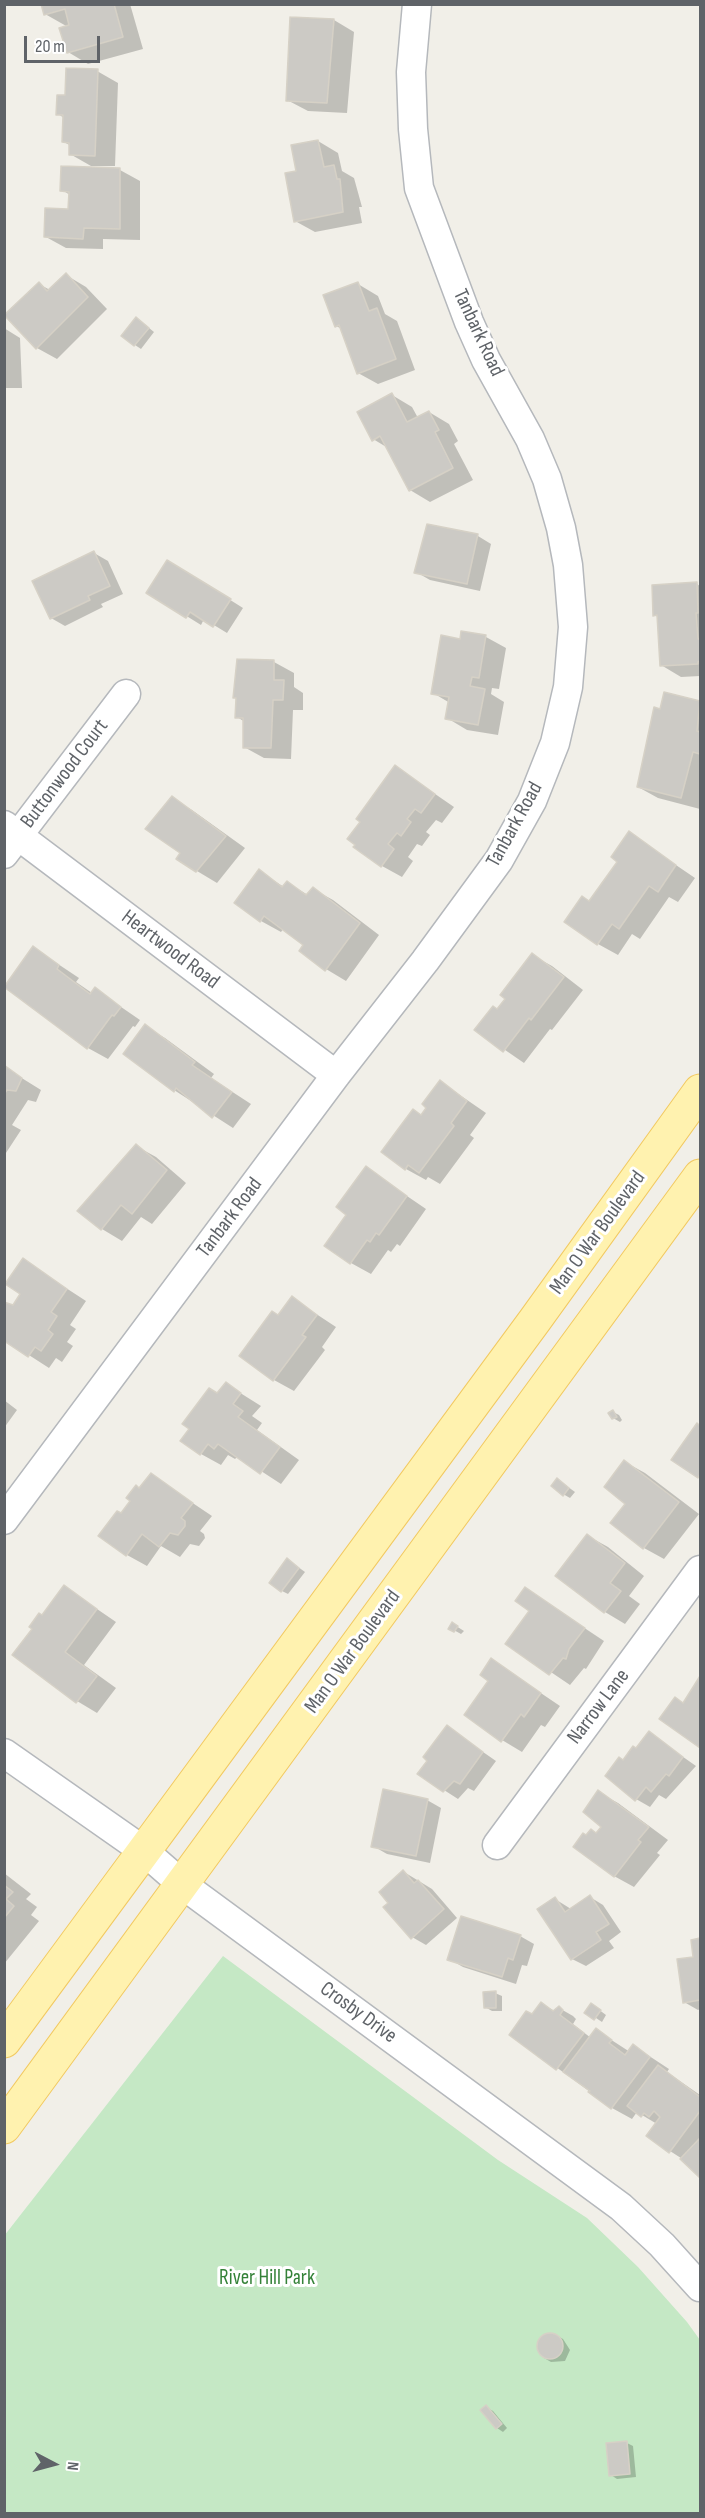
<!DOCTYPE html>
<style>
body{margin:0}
#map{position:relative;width:705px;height:2518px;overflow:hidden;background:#f1efe8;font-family:"Sofia Sans Condensed",sans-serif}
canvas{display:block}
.frame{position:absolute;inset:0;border:6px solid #5f6368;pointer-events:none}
.north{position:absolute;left:24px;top:2434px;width:60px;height:60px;-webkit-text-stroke:4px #fff;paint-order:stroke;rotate:96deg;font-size:16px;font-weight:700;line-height:24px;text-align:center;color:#5f6368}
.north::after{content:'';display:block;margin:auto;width:21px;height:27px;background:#5f6368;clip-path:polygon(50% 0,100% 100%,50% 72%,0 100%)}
.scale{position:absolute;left:24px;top:36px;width:76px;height:27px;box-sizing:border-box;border:3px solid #5f6368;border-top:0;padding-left:8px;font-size:18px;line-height:21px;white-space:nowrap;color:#5f6368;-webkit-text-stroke:4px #fff;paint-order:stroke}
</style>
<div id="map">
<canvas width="705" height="2518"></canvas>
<div class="frame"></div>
<div class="north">N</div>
<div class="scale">20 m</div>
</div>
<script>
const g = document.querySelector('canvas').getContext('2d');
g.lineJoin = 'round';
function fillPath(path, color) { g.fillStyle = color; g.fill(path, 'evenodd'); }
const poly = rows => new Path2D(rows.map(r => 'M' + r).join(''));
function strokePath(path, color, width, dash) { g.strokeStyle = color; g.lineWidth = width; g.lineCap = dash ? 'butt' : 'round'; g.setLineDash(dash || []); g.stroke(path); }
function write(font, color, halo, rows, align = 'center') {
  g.font = font + ' "Sofia Sans Condensed",sans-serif'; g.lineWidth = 6; g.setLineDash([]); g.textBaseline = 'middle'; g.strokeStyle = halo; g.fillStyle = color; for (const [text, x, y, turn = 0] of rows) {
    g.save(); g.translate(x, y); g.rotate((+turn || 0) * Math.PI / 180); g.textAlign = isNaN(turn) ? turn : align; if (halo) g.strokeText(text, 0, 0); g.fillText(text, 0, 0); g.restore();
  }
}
const green = poly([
 [223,1956,498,2160,587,2218,638,2267,687,2322,700,2340,700,2513,5,2513,4,2236]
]);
const shadow = poly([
 [43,4,130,4,143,49,88,64,68,52,68,27,45,14],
 [334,20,354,32,347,113,308,111,287,100],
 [97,71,118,83,115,166,91,166,70,154,71,146,64,142,64,118,58,114,66,96],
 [318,141,338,153,342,171,354,178,362,207,359,207,362,223,315,232,295,221,297,172],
 [120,170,140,181,140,240,103,239,103,249,66,248,46,237,70,211,70,195,62,190],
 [66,275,86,287,107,309,57,359,37,348,39,284,50,290],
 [358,284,378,296,385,314,397,321,415,370,378,384,358,373,342,329,336,326],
 [143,323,154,332,141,349,135,345],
 [4,328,20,338,22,388,4,388],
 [392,395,412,407,418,418,429,412,449,424,458,441,454,444,473,480,430,502,410,490,388,448,373,439],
 [428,525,478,536,491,544,480,591,430,580,416,572],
 [94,553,108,561,123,594,101,604,103,607,65,626,51,618],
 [181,569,243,608,227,633,204,619,201,625,148,592],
 [697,584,700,586,700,676,681,677,661,665,658,617,654,615],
 [463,632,486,637,506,648,499,689,492,688,491,694,504,702,498,735,467,730,447,718,450,703,433,693,461,640],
 [274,662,294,673,294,687,303,693,303,710,293,710,291,759,264,758,244,747,245,722,237,717],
 [665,694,700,703,700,809,658,798,638,787],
 [396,767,454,807,442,823,436,820,426,832,430,835,422,846,417,844,408,857,413,861,402,877,382,866],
 [172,798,192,810,245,848,217,883,197,871,183,853],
 [629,833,695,878,678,902,669,897,640,939,632,934,618,955,598,944,590,902,620,861],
 [259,871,284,887,288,883,308,895,313,889,333,900,379,935,346,981,326,969,306,944,284,928,281,932,261,921],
 [34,948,79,978,76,982,92,993,95,989,140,1020,135,1027,133,1026,108,1059,88,1048],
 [532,955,552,966,583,990,552,1030,550,1029,524,1063,476,1030,498,1011],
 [145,1026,165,1038,214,1074,211,1078,251,1104,233,1128,174,1090],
 [4,1067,41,1090,36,1102,28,1100,12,1125,21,1130,4,1156],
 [441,1082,486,1113,470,1135,474,1138,440,1184,428,1177,426,1180,406,1169,422,1116],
 [136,1146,156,1157,186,1183,152,1224,141,1217,122,1241,102,1229,79,1211],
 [366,1168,426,1209,400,1246,397,1244,391,1252,388,1250,371,1274,351,1263,348,1214],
 [23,1260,86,1301,70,1325,76,1329,67,1342,73,1346,62,1362,56,1358,49,1368,4,1339,13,1307,22,1294],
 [292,1298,336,1327,322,1347,325,1350,294,1391,274,1380,279,1316],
 [226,1384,261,1406,252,1416,262,1423,257,1430,299,1460,281,1484,238,1456,235,1459,228,1455,221,1465,201,1454,191,1429],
 [4,1400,17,1410,4,1428],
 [613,1412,619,1415,622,1420,620,1422,613,1418],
 [697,1425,700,1427,700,1478,673,1460],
 [625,1462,645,1473,699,1514,664,1559,644,1548,612,1523,627,1503],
 [151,1475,212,1516,200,1531,204,1534,205,1538,199,1546,190,1544,180,1557,161,1546,147,1566,127,1555,122,1515],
 [564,1484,575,1492,570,1498,563,1494],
 [588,1536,608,1547,644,1576,629,1596,640,1604,625,1624,605,1612,557,1576],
 [294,1564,305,1572,288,1594,282,1591],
 [65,1587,116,1622,84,1665,116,1688,97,1713,77,1701,42,1617],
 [526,1589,604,1641,586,1669,584,1668,570,1685,508,1643,531,1611],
 [453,1624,464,1631,461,1634,450,1628],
 [492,1660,560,1706,545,1727,541,1725,522,1752,502,1740,490,1681],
 [700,1679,700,1746,661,1719,683,1704],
 [447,1727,496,1761,474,1791,468,1788,458,1799,419,1774],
 [649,1733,696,1766,666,1799,659,1795,650,1807,636,1799,624,1761,636,1750],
 [598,1792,618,1803,668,1840,657,1853,660,1855,634,1887,614,1876,603,1826],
 [427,1800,441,1808,430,1863,387,1854,373,1846],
 [404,1872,432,1889,457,1918,426,1945,412,1937,390,1903],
 [4,1873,31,1894,26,1899,37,1907,31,1915,39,1921,4,1964],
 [590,1897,603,1905,621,1932,609,1941,614,1948,586,1966,572,1959,555,1899,571,1909],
 [520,1936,534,1944,527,1966,522,1965,516,1984,463,1967,449,1959],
 [700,1940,700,2009,698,2010,684,2002,695,1959,693,1941],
 [495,1993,502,1996,502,2011,492,2011,485,2007],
 [541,2004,555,2011,559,2008,573,2016,576,2019,573,2024,591,2038,596,2030,630,2052,634,2046,669,2069,667,2072,700,2095,700,2176,684,2160,670,2151,657,2124,637,2112,632,2119,612,2108,511,2034,532,2016],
 [598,2009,606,2015,602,2022,587,2012],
 [556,2335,563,2339,570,2350,565,2361,551,2362,544,2358,537,2347,543,2336],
 [486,2407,493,2411,507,2428,503,2432,497,2428],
 [627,2443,633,2446,636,2477,617,2479,611,2475]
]);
const building = poly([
 [41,4,114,4,123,37,67,53,59,28,69,25,65,9,44,15,41,4],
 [290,17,334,19,327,103,286,101,290,17],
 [66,68,98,69,95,156,69,155,69,143,62,142,63,115,56,115,57,95,65,95,66,68],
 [318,140,324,167,334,165,337,179,340,179,343,212,294,222,285,173,296,171,291,145,318,140],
 [61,166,120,168,120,229,84,228,83,239,44,237,45,208,68,209,69,192,60,191,61,166],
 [66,273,88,297,36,349,4,315,39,282,47,291,66,273],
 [358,282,369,311,377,308,396,359,357,374,339,325,335,327,323,295,358,282],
 [136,317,149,328,134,346,121,336,136,317],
 [392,393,407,422,429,411,439,430,435,432,453,468,409,491,380,436,372,441,357,412,392,393],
 [427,524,478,534,467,584,414,573,427,524],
 [94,551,110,586,88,596,90,600,50,619,32,581,94,551],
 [167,560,231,599,213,627,190,612,186,618,146,593,167,560],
 [697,582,698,613,696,613,698,639,700,639,700,661,698,662,698,664,660,666,657,615,653,616,652,585,697,582],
 [461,631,486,635,479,678,472,677,470,686,485,689,478,725,445,719,449,697,431,694,441,635,460,639,461,631],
 [237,659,274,660,274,680,284,680,283,700,273,700,271,748,243,748,243,718,235,718,236,698,233,698,237,659],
 [664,692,700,701,697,731,700,732,700,754,693,752,681,798,637,787,654,707,660,709,664,692],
 [395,765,435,794,421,813,415,809,407,819,411,822,401,836,397,833,388,844,394,849,381,867,353,847,355,845,347,839,360,822,356,819,395,765],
 [172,796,226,836,196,872,176,859,180,853,145,829,172,796],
 [629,831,676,865,658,892,649,886,619,929,612,924,597,945,564,922,582,896,589,901,617,862,611,857,629,831],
 [259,869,282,887,287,881,306,895,313,887,360,923,325,971,299,951,303,945,264,916,260,922,234,903,259,869],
 [33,946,59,965,57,969,90,994,95,987,121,1007,114,1016,112,1015,87,1049,4,987,33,946],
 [532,953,564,977,531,1020,529,1018,503,1052,474,1030,493,1006,497,1009,505,999,500,995,532,953],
 [145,1024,195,1062,192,1065,232,1092,212,1118,176,1088,174,1092,123,1054,145,1024],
 [4,1065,22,1078,16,1091,7,1090,4,1094,4,1065],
 [440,1080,467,1101,451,1123,454,1126,419,1173,408,1165,405,1170,381,1152,413,1109,421,1115,426,1108,422,1104,440,1080],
 [136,1144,167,1170,132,1214,121,1205,101,1230,77,1211,136,1144],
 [366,1166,407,1196,379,1235,376,1233,370,1242,367,1240,350,1264,324,1246,346,1215,336,1207,366,1166],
 [23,1258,67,1289,51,1312,57,1316,48,1330,53,1334,41,1351,35,1347,28,1357,4,1341,4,1302,13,1305,20,1294,5,1284,23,1258],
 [292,1296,317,1315,302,1335,306,1337,273,1381,239,1356,272,1311,278,1315,292,1296],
 [226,1382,241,1393,233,1404,243,1411,238,1417,280,1447,260,1474,218,1444,214,1449,208,1444,200,1455,180,1441,189,1429,182,1424,209,1388,217,1393,226,1382],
 [613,1410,617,1417,612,1419,608,1413,613,1410],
 [697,1423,700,1426,700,1474,698,1478,671,1460,697,1423],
 [624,1460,679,1502,643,1549,610,1523,625,1504,604,1487,624,1460],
 [151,1473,193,1503,181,1518,185,1521,185,1526,178,1535,170,1533,159,1547,142,1534,126,1556,98,1536,117,1511,121,1513,130,1501,126,1498,136,1485,139,1488,151,1473],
 [557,1478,569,1488,563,1496,551,1486,557,1478],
 [587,1534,625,1563,610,1583,621,1591,604,1613,555,1576,587,1534],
 [287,1558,299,1568,281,1592,269,1583,287,1558],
 [64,1585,97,1609,65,1652,97,1676,76,1703,12,1655,32,1629,29,1627,39,1613,42,1615,64,1585],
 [525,1587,585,1628,569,1649,566,1659,563,1658,549,1675,505,1644,529,1611,515,1601,525,1587],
 [452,1622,458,1626,454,1632,448,1629,452,1622],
 [491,1658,541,1693,524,1717,521,1714,501,1742,464,1715,488,1681,480,1675,491,1658],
 [700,1676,700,1748,659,1719,675,1697,683,1703,700,1676],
 [447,1725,483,1752,460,1784,454,1781,443,1792,417,1774,427,1761,423,1757,447,1725],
 [649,1731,683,1757,669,1776,666,1774,651,1792,646,1787,635,1801,605,1776,619,1757,623,1760,633,1746,636,1748,649,1731],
 [383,1789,428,1799,416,1856,371,1847,383,1789],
 [598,1790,649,1827,638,1840,641,1842,614,1877,573,1847,583,1833,586,1835,591,1829,596,1833,601,1827,583,1812,598,1790],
 [403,1870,414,1883,418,1880,444,1909,411,1939,383,1907,388,1903,379,1892,403,1870],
 [4,1885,13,1892,6,1899,14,1906,4,1918,4,1885],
 [590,1895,609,1924,596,1932,601,1940,571,1960,537,1909,555,1897,565,1912,590,1895],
 [461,1916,521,1935,513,1960,508,1958,502,1977,447,1960,461,1916],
 [700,1938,700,2000,683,2003,677,1959,693,1957,691,1940,700,1938],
 [496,1991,496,2008,484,2008,483,1992,496,1991],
 [541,2002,553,2011,559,2006,563,2010,560,2015,584,2033,556,2070,509,2035,526,2011,532,2014,541,2002],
 [591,2003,601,2010,594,2020,584,2013,591,2003],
 [596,2028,612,2040,609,2043,625,2055,633,2044,650,2057,611,2109,588,2092,590,2091,563,2072,596,2028],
 [658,2065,700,2097,700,2111,669,2153,646,2136,660,2117,654,2111,649,2117,644,2113,641,2117,627,2106,658,2065],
 [700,2138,700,2178,680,2159,700,2138],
 '537 2346a13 13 0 1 1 26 0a13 13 0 1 1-26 0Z',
 [486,2405,502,2424,496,2429,480,2410,486,2405],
 [627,2441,630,2474,609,2476,606,2443,627,2441]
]);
const minor = poly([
 [4,825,336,1075],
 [4,854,126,694],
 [4,1520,336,1075,425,961,499,860,532,801,555,743,568,687,573,627,568,565,561,528,547,479,530,439,486,360,469,322,419,188,413,129,411,72,417,4],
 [4,1753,144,1851,183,1885,621,2207,662,2245,700,2287],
 [497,1845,700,1570]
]);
const major = poly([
 [4,2041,535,1320,700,1091],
 [4,2127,700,1176]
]);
const streetNames = [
 ["Tanbark Road",478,333,65],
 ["Buttonwood Court",65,774,-53],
 ["Tanbark Road",515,825,-61],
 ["Heartwood Road",170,950,37],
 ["Tanbark Road",230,1218,-53],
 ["Man O War Boulevard",598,1233,-54],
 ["Man O War Boulevard",353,1652,-54],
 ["Narrow Lane",599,1707,-53],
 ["Crosby Drive",358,2013,36]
];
const parkNames = [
 ["River Hill Park",267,2279]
];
fillPath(green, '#c5e8c5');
fillPath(shadow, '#0003');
fillPath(building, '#cccac5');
strokePath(building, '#d6d1c6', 1.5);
strokePath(minor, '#b5b8bc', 31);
strokePath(major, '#f2c960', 35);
strokePath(minor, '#fff', 28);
strokePath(major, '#fff2af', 33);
write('21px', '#5f6368', '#fff', streetNames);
write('21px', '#348238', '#fff', parkNames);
</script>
